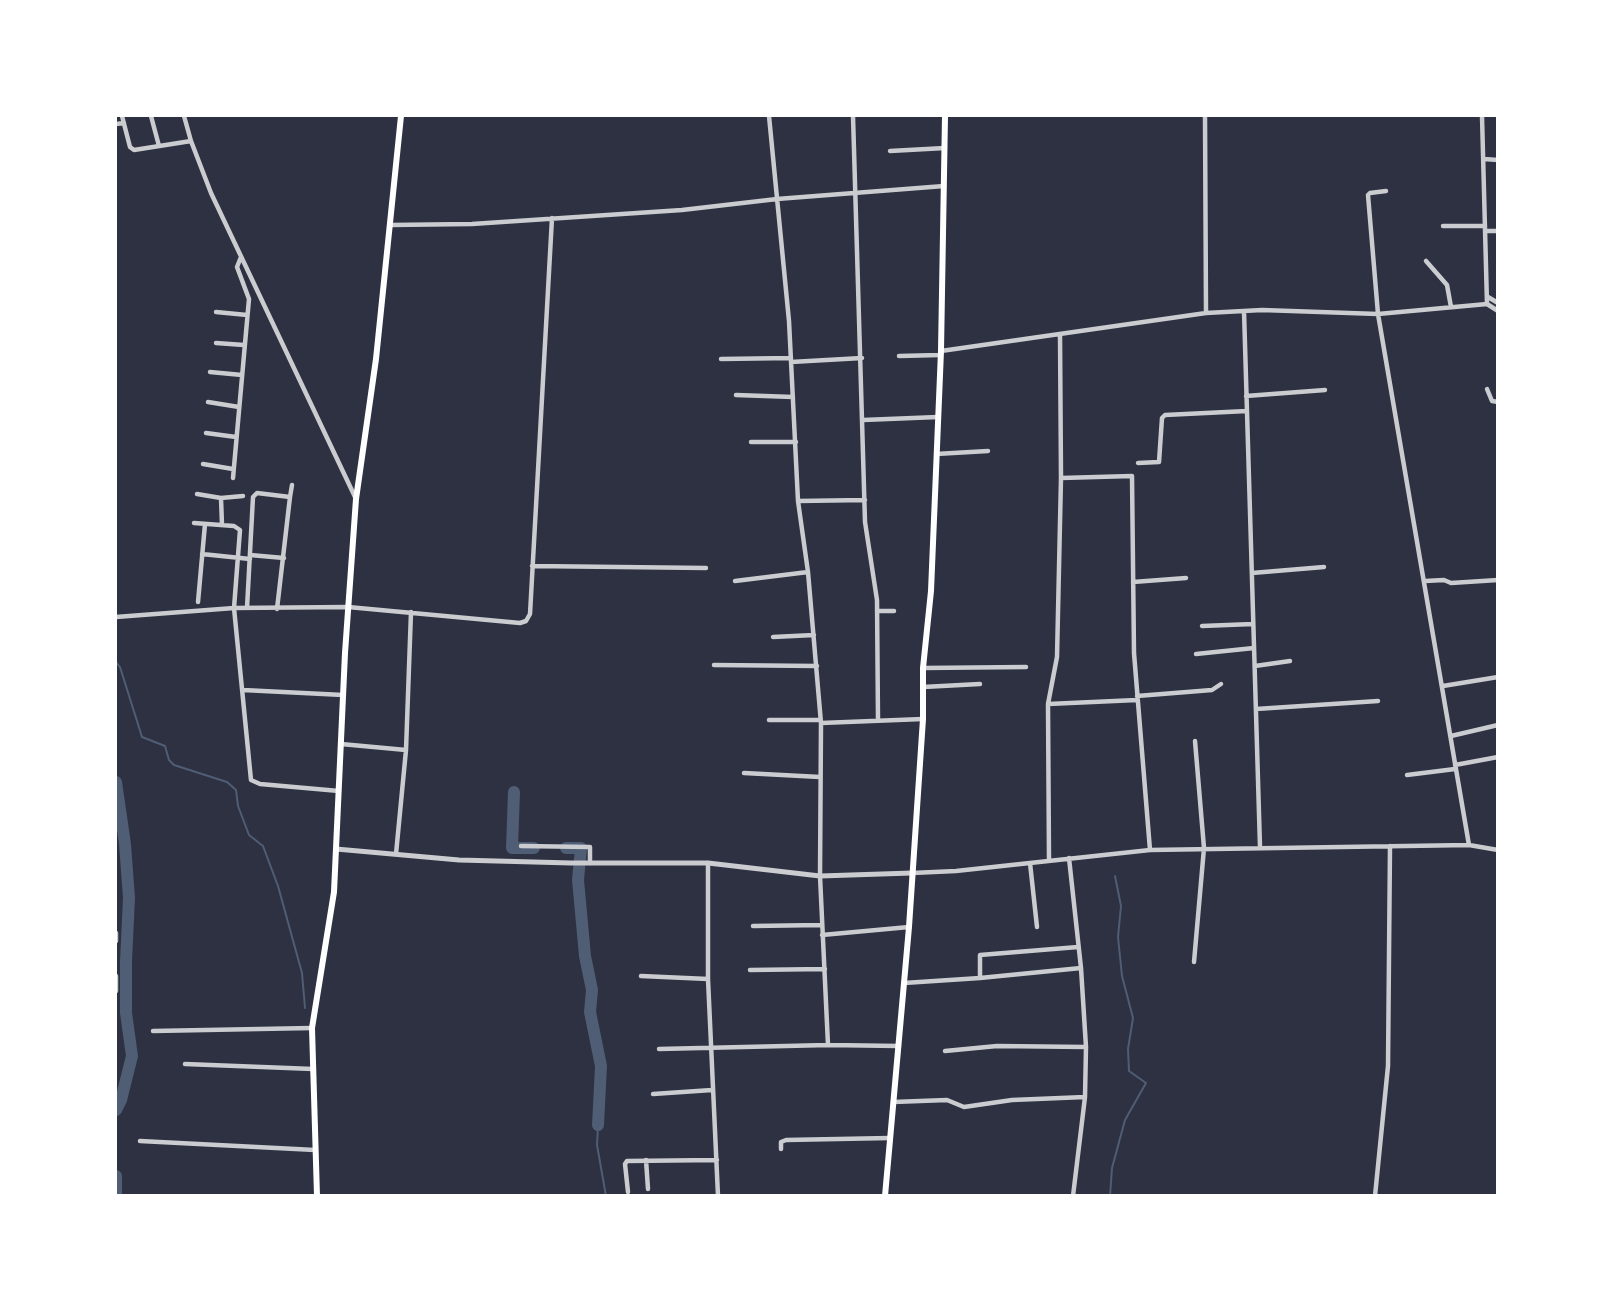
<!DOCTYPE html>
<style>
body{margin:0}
#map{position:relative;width:1613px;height:1311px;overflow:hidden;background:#2d3142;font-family:Poppins,sans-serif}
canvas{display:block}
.frame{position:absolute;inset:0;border:117px solid #fff;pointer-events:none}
</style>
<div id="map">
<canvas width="1613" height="1311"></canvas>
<div class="frame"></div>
</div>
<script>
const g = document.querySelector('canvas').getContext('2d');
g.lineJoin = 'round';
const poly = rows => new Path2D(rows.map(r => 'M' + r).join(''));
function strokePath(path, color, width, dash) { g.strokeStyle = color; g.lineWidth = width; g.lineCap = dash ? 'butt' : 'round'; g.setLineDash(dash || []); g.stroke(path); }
const stream = poly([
 [116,662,120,667,142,737,165,746,169,760,174,765,227,782,236,790,238,806,249,835,263,846,278,886,302,973,305,1008],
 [598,1125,597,1145,606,1196],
 [1110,1196,1112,1168,1125,1120,1146,1083,1129,1071,1128,1049,1133,1018,1122,976,1118,937,1121,906,1115,876]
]);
const river = poly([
 [116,782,125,844,129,898,126,961,126,1013,132,1056,121,1100,116,1110],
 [514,792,512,848,534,848],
 [566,848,581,848,578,880,585,956,592,990,590,1012,601,1066,598,1125],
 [116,1176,116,1196]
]);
const minor = poly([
 [122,116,130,147,134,150,191,141,184,116],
 [151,116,159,146],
 [769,116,789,321,798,501,808,572,821,723,820,876,828,1045],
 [853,116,865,522,877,600,878,720],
 [1205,116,1206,313],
 [1482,116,1487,304],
 [116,124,124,123],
 [191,141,211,193,356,499],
 [890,151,945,148],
 [1484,159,1498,160],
 [1386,191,1370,193,1368,195,1378,314,1469,845],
 [390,225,472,224,682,210,777,199,944,186],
 [1443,226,1485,226],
 [1485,231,1498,231],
 [1426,261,1447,285,1451,307],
 [1488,297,1498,303],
 [1487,304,1498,311],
 [1244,311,1260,847],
 [216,312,247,315],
 [216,343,244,345],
 [941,351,1206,313,1262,310,1378,314,1487,304],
 [899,356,940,355],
 [721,359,791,358],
 [791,362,862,358],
 [210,372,242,375],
 [1487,389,1492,401,1498,402],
 [736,395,793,397],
 [1246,396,1325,390],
 [208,402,239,407],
 [863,420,938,417],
 [206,433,236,437],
 [751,442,796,442],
 [936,454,988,451],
 [1138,463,1159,462,1162,418,1165,415,1247,411],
 [203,464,233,469],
 [233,478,249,299,237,267,241,257],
 [1061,478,1132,476,1134,653,1150,850],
 [197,494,221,498,243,496],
 [290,497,292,485],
 [221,498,222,525],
 [798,501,865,500],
 [194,523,234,526,240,530,234,608,251,780,260,784,339,791],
 [202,554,250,559],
 [250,555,284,558],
 [532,566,706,568],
 [1252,573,1324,567],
 [735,581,808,572],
 [1425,581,1444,580,1451,583,1498,580],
 [1133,582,1186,578],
 [198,602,205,524],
 [247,608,253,497,257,493,290,497,277,609],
 [877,611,894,611],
 [116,617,234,608,348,607,520,623,526,621,530,614,552,218],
 [1202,626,1253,624],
 [773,637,814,635],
 [1196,654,1254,648],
 [714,665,817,666],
 [1255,666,1290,661],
 [923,668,1026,667],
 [1443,686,1498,677],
 [923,687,980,684],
 [243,690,343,695],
 [1137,696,1212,690,1221,684],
 [1048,704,1137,700],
 [1256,709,1378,701],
 [769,720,820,720],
 [821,723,923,719],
 [1451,736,1498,725],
 [341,744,406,750],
 [1455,765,1498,757],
 [744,773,820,777],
 [1407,775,1455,769],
 [521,846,590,847,590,863],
 [396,854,406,750,411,612],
 [1069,858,1081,968,1086,1047,1085,1097,1073,1196],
 [1049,860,1048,704,1057,657,1061,478,1060,334],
 [708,863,708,979,718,1196],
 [1030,863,1037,927],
 [912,873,956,871,1150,850,1469,845,1498,850],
 [753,926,821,925],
 [116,933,116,941],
 [822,935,909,927],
 [1194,962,1204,848,1195,741],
 [750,970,825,969],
 [116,976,116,991],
 [641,976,708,979],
 [980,978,980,955,1078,947],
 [904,983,980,978,1081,968],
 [153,1031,312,1028],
 [659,1049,828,1045,899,1046],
 [945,1051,997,1046,1086,1047],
 [185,1064,313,1069],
 [653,1094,712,1090],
 [893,1102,947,1100,964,1107,1012,1100,1085,1097],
 [140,1141,315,1150],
 [781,1149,781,1142,786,1140,890,1138],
 [646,1160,648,1189],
 [628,1192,625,1164,627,1161,717,1160],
 [1375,1196,1388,1066,1390,846]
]);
const tertiary = poly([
 [336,849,459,860,571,863,708,863,820,876,912,873]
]);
const secondary = poly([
 [317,1196,312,1028,334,892,345,653,356,499,376,359,401,116],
 [885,1196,909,927,923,719,923,668,931,591,941,351,945,116]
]);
strokePath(stream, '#4f5d75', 2);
strokePath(river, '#4f5d75', 12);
strokePath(minor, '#caccd0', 4.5);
strokePath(tertiary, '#caccd0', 5);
strokePath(secondary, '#fff', 6);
</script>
